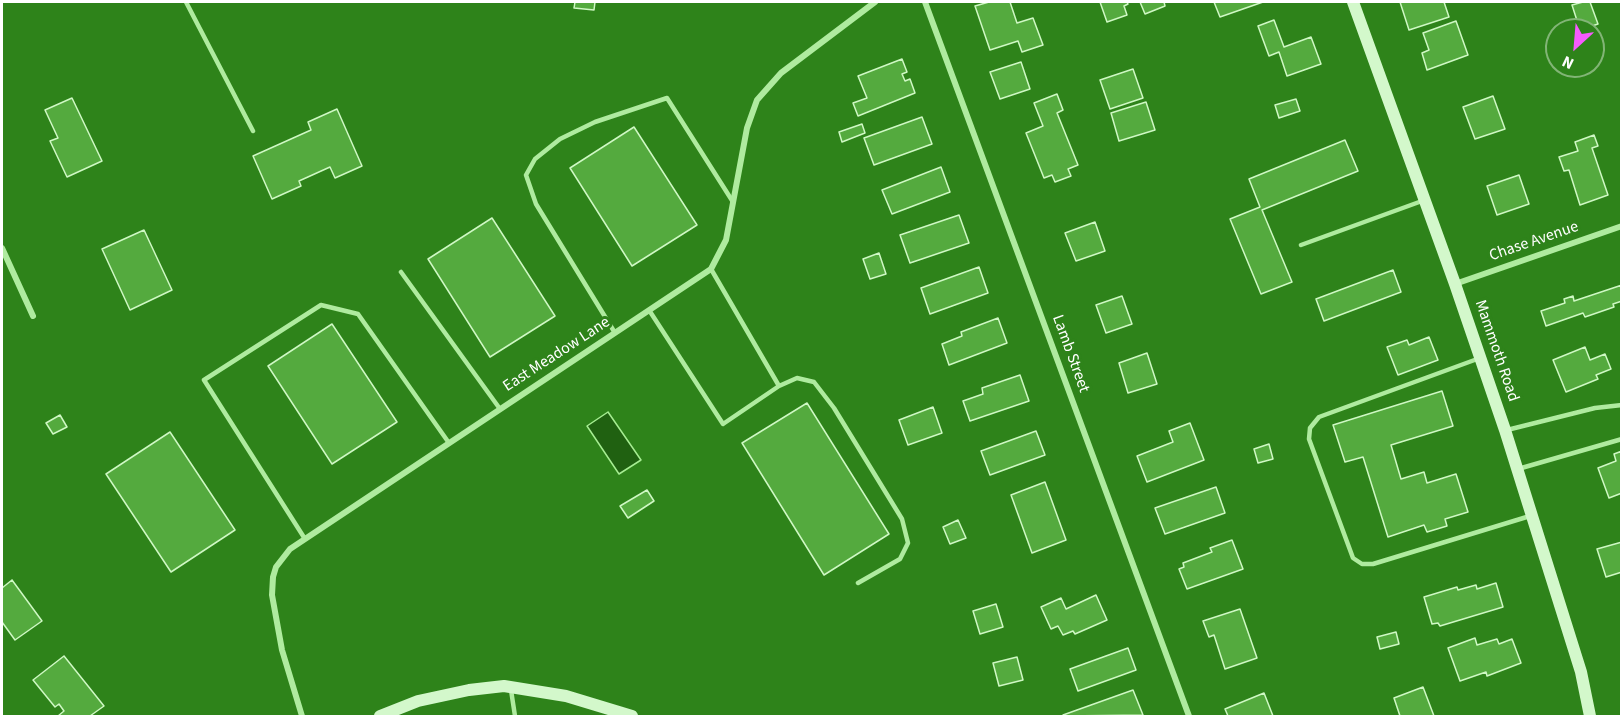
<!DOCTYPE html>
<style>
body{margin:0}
#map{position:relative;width:1623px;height:718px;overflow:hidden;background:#2e831a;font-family:"Source Sans 3",sans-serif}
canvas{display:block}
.frame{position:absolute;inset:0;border:3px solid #fff;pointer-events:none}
.north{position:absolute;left:1545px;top:18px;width:60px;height:60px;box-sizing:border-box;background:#2e831a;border:2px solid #82b576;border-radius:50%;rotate:206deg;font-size:16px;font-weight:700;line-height:24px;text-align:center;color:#fff}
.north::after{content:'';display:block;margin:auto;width:21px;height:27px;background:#f65bfd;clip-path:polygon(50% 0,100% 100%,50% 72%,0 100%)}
</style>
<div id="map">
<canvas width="1623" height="718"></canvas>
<div class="frame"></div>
<div class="north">N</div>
</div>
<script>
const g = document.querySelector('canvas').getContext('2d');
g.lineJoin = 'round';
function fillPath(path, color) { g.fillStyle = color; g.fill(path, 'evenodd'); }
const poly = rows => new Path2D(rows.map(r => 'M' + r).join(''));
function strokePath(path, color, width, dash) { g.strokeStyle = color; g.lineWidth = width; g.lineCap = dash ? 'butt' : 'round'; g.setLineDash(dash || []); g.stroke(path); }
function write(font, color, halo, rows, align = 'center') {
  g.font = font + ' "Source Sans 3",sans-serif'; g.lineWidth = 6; g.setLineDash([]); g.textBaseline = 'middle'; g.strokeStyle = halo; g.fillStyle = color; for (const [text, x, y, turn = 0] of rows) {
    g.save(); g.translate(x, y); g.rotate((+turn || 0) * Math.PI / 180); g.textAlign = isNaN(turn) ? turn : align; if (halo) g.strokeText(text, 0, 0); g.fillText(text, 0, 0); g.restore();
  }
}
const water = poly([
 [608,412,641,460,619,474,587,426,608,412]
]);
const building = poly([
 [575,2,595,2,594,10,574,8,575,2],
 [989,2,1010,2,1017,23,1033,18,1043,45,1022,52,1018,41,990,50,975,6,989,2],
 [1100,2,1127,2,1128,4,1124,6,1127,15,1107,22,1100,2],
 [1140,2,1164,2,1165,6,1145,14,1140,2],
 [1214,2,1263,2,1220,17,1214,2],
 [1400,2,1444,2,1449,17,1409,30,1400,2],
 [1583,2,1590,2,1598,24,1580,30,1572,5,1583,2],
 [1274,20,1284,47,1311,37,1321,64,1287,76,1279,52,1269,56,1258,26,1274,20],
 [1456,21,1468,55,1427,70,1422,53,1429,50,1423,33,1456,21],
 [902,59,907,72,902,74,905,81,910,79,915,93,858,116,853,103,867,98,858,76,902,59],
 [1021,62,1030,89,1000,99,990,72,1021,62],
 [1133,69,1143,98,1110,109,1100,80,1133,69],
 [1057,94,1063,110,1057,113,1078,165,1068,169,1071,176,1055,182,1052,175,1044,178,1026,133,1043,126,1034,103,1057,94],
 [1493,96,1505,129,1475,139,1463,107,1493,96],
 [72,98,102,161,67,177,50,141,58,138,45,110,72,98],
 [1296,99,1300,111,1279,118,1275,105,1296,99],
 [1146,102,1155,130,1119,141,1111,113,1146,102],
 [337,109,362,166,335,178,330,167,299,181,301,186,272,199,253,156,311,130,308,122,337,109],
 [922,117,932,144,874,165,864,138,922,117],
 [862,124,865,133,842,142,839,132,862,124],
 [634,127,697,225,632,266,570,168,634,127],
 [1594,135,1598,146,1592,148,1608,195,1580,205,1569,170,1564,171,1559,157,1578,151,1575,142,1594,135],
 [1345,140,1358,171,1262,210,1292,282,1261,294,1230,219,1260,207,1249,179,1345,140],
 [941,167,950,192,892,214,882,190,941,167],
 [1519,175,1529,204,1497,215,1487,186,1519,175],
 [959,215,969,243,910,263,900,235,959,215],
 [492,218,555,316,490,357,428,259,492,218],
 [1095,222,1105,251,1076,261,1065,233,1095,222],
 [144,230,172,290,130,310,102,249,144,230],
 [879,253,886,274,870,279,863,259,879,253],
 [979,267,988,293,930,314,921,288,979,267],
 [1393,270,1401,292,1324,321,1316,299,1393,270],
 [1622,285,1622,301,1613,304,1614,307,1585,317,1583,313,1546,326,1541,311,1565,303,1564,299,1573,296,1574,301,1622,285],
 [1122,296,1132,324,1106,333,1096,305,1122,296],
 [998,318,1007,343,949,365,942,344,962,336,961,332,998,318],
 [332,324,397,422,332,464,268,366,332,324],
 [1429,337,1438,360,1398,375,1387,347,1407,340,1409,345,1429,337],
 [1585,347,1590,360,1605,354,1611,369,1596,375,1598,379,1566,392,1553,360,1585,347],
 [1147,353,1157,384,1128,393,1119,363,1147,353],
 [1020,375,1029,401,970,421,963,401,983,394,982,388,1020,375],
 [1442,391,1453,426,1391,445,1401,479,1424,472,1427,483,1456,474,1468,512,1445,519,1447,526,1427,532,1424,525,1388,537,1363,457,1345,462,1333,425,1442,391],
 [807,403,889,534,824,575,742,443,807,403],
 [933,407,942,433,908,445,899,420,933,407],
 [60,415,67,427,53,434,46,423,60,415],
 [1190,423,1204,460,1147,482,1137,456,1173,442,1169,431,1190,423],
 [1036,431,1045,455,990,475,981,451,1036,431],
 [170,432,235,530,171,572,106,474,170,432],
 [1269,444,1273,459,1258,463,1254,449,1269,444],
 [1622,451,1622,493,1609,498,1598,468,1616,461,1614,454,1622,451],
 [1045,482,1066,540,1032,553,1011,495,1045,482],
 [1216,487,1225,513,1165,534,1155,508,1216,487],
 [647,490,654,501,628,518,620,506,647,490],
 [958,520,966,538,950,544,943,527,958,520],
 [1232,540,1243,569,1187,589,1179,569,1184,567,1183,563,1212,552,1210,548,1232,540],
 [1622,542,1622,572,1606,577,1597,549,1622,542],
 [12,580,42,621,15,640,2,622,2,588,12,580],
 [1496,583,1503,607,1440,626,1438,623,1432,624,1424,597,1457,587,1458,590,1476,585,1477,589,1496,583],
 [1096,595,1107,620,1075,634,1073,631,1063,635,1058,626,1051,629,1041,607,1061,598,1066,609,1096,595],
 [996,604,1003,627,980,634,973,611,996,604],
 [1240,609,1257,658,1225,669,1214,635,1209,637,1203,621,1240,609],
 [1396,632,1399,644,1380,649,1377,637,1396,632],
 [1475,638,1477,645,1497,639,1499,644,1512,639,1521,663,1487,676,1486,672,1460,681,1448,648,1475,638],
 [1128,648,1136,670,1078,691,1070,669,1128,648],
 [64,656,104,706,90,716,58,716,64,711,59,704,55,707,33,680,64,656],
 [1017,657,1023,680,999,686,993,663,1017,657],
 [1423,687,1434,716,1400,716,1394,698,1423,687],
 [1133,690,1143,715,1064,716,1063,715,1133,690],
 [1264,693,1273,716,1228,716,1225,709,1264,693]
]);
const lane = poly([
 [186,2,253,131],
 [1301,245,1422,201],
 [401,272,500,409],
 [649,310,723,424,779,386,711,269],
 [615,333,536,204,526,175,535,159,560,139,595,122,667,98,733,202],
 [1480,358,1319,417,1310,428,1309,439,1353,558,1362,564,1373,564,1530,516],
 [779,386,797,378,814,382,834,408,902,519,908,543,900,559,858,583],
 [1507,430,1595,408,1622,405],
 [1518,469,1622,439],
 [305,539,204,380,321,305,358,314,449,443],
 [511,690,515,716]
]);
const street = poly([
 [925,2,1189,716],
 [2,248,33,316],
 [1455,284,1622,226],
 [302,716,282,650,272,595,273,577,276,567,290,549,711,269,726,240,747,128,757,100,781,73,875,2]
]);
const secondary = poly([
 [1353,2,1455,284,1505,430,1581,672,1590,716],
 [380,716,418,701,469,690,504,686,566,696,632,716]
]);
const streetNames = [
 ["Chase Avenue",1534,242,-19],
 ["Mammoth Road",1496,351,71],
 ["Lamb Street",1070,354,70],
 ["East Meadow Lane",557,355,-33]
];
fillPath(water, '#206111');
strokePath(water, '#a6ed92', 1.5);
fillPath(building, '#54aa3e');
strokePath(building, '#cff8c4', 1.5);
strokePath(lane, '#afeb9f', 4.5);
strokePath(street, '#afeb9f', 6);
strokePath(secondary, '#d3f8cb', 12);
write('16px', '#fff', '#2e831a', streetNames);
</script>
